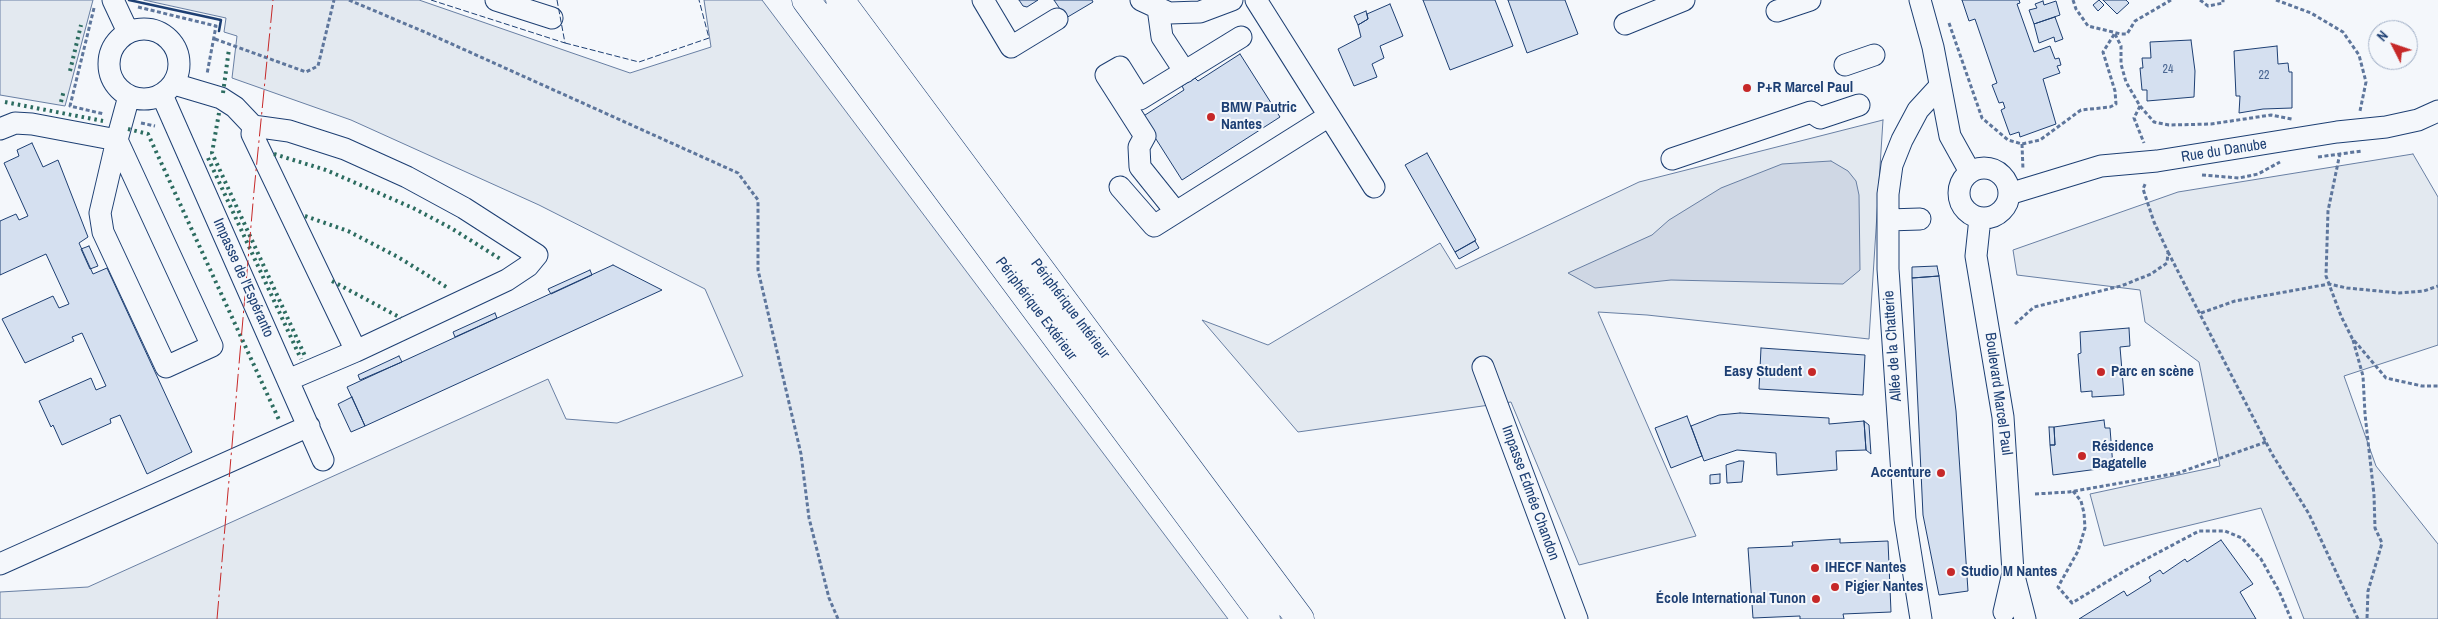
<!DOCTYPE html>
<meta charset="utf-8">
<style>
body{margin:0}
#map{position:relative;width:2438px;height:619px;overflow:hidden;background:#f4f7fb;font-family:"Archivo Narrow",sans-serif}
canvas{display:block}
.north{position:absolute;left:2368px;top:20px;width:50px;height:50px;box-sizing:border-box;background:#f4f7fb;border:1px solid #9eadc5;border-radius:50%;rotate:311deg;font-size:14px;font-weight:700;line-height:20px;text-align:center;color:#1d3f73}
.north::after{content:'';display:block;margin:auto;width:18px;height:22px;background:#c62828;clip-path:polygon(50% 0,100% 100%,50% 72%,0 100%)}
</style>
<div id="map">
<canvas width="2438" height="619"></canvas>
<div class="north">N</div>
</div>
<script>
const g = document.querySelector('canvas').getContext('2d');
g.lineJoin = 'round';
function fillPath(path, color) { g.fillStyle = color; g.fill(path, 'evenodd'); }
const poly = rows => new Path2D(rows.map(r => 'M' + r).join(''));
function strokePath(path, color, width, dash) { g.strokeStyle = color; g.lineWidth = width; g.lineCap = dash ? 'butt' : 'round'; g.setLineDash(dash || []); g.stroke(path); }
function write(font, color, halo, rows, align = 'center') {
  g.font = font + ' "Archivo Narrow",sans-serif'; g.lineWidth = 4; g.setLineDash([]); g.textBaseline = 'middle'; g.strokeStyle = halo; g.fillStyle = color; for (const [text, x, y, turn = 0] of rows) {
    g.save(); g.translate(x, y); g.rotate((+turn || 0) * Math.PI / 180); g.textAlign = isNaN(turn) ? turn : align; if (halo) g.strokeText(text, 0, 0); g.fillText(text, 0, 0); g.restore();
  }
}
const green = poly([
 [0,0,93,0,65,106,0,95,0,0],
 [144,0,419,0,630,73,711,47,704,0,762,0,1228,619,0,619,0,592,88,587,548,379,566,419,617,423,743,376,705,289,539,205,351,120,232,78,237,36,224,32,226,18,144,0],
 [1883,120,1869,339,1647,315,1598,312,1696,536,1579,565,1511,402,1298,432,1202,320,1268,345,1440,243,1456,269,1639,182,1883,120],
 [2413,154,2438,197,2438,345,2344,376,2376,466,2438,544,2438,619,2304,619,2261,508,2104,546,2090,494,2220,466,2199,362,2145,322,2140,290,2017,275,2013,250,2178,192,2413,154]
]);
const water = poly([
 [1831,161,1848,171,1856,181,1859,195,1860,270,1843,284,1671,280,1595,288,1568,273,1652,235,1669,220,1721,188,1782,164,1831,161]
]);
const building = poly([
 [1019,0,1038,0,1027,7,1023,6,1019,0],
 [1054,0,1092,0,1093,2,1066,18,1054,0],
 [1423,0,1495,0,1513,46,1450,70,1423,0],
 [1508,0,1565,0,1578,34,1527,53,1508,0],
 [1962,0,2019,0,2020,3,2017,4,2034,52,2050,46,2055,59,2059,58,2061,65,2057,66,2060,73,2043,79,2056,124,2020,137,2019,132,2010,135,2001,110,2005,108,2003,102,1999,103,1992,85,1997,83,1975,19,1969,21,1962,0],
 [2099,0,2104,5,2098,11,2093,5,2099,0],
 [2103,0,2126,0,2129,3,2117,14,2103,0],
 [2043,1,2044,5,2056,1,2060,15,2034,24,2029,10,2037,8,2035,4,2043,1],
 [1390,4,1403,36,1380,46,1384,58,1372,64,1377,77,1354,86,1338,49,1361,37,1358,25,1368,19,1367,14,1390,4],
 [1366,11,1368,19,1358,25,1354,16,1366,11],
 [2055,17,2063,39,2055,42,2054,37,2039,43,2034,24,2055,17],
 [2191,40,2195,71,2194,97,2147,101,2147,90,2142,90,2140,68,2143,68,2142,58,2151,58,2150,42,2191,40],
 [2277,46,2278,64,2288,63,2289,72,2292,72,2292,108,2263,109,2239,113,2240,96,2236,96,2234,51,2277,46],
 [1240,54,1280,117,1182,180,1142,117,1184,90,1182,86,1195,78,1198,81,1240,54],
 [32,143,43,167,58,160,88,237,79,243,93,274,107,268,192,452,147,474,120,415,110,419,111,423,62,445,53,425,51,427,39,401,91,378,96,390,106,386,82,333,72,337,74,341,25,363,2,319,53,296,59,308,69,304,46,254,0,275,0,221,16,214,19,220,28,216,4,163,19,156,17,150,32,143],
 [1427,153,1476,240,1455,252,1405,165,1427,153],
 [1475,241,1479,248,1459,259,1455,252,1475,241],
 [89,246,98,266,90,269,81,249,89,246],
 [613,265,662,290,365,426,347,387,613,265],
 [1937,266,1939,276,1912,278,1912,267,1937,266],
 [590,270,592,275,551,294,548,289,590,270],
 [1939,276,1956,411,1968,591,1939,595,1923,515,1912,278,1939,276],
 [495,313,497,318,455,337,453,332,495,313],
 [2129,328,2130,346,2120,347,2124,395,2092,397,2092,391,2081,392,2078,354,2081,353,2080,332,2129,328],
 [1761,348,1865,355,1863,395,1759,389,1761,348],
 [399,356,402,362,360,380,358,375,399,356],
 [352,397,365,426,351,432,338,404,352,397],
 [1740,413,1829,418,1829,424,1864,421,1866,450,1836,451,1837,470,1777,475,1776,453,1737,450,1704,461,1691,426,1719,415,1740,413],
 [1687,416,1702,456,1671,468,1655,428,1687,416],
 [2104,420,2105,428,2110,428,2113,467,2053,475,2050,445,2055,445,2054,427,2104,420],
 [1864,421,1869,425,1871,454,1866,450,1864,421],
 [2049,427,2054,427,2055,445,2050,445,2049,427],
 [1739,461,1744,461,1742,482,1727,483,1726,465,1739,461],
 [1720,474,1720,483,1710,484,1710,475,1720,474],
 [1840,539,1840,543,1888,541,1891,612,1843,614,1844,619,1800,619,1800,616,1753,618,1748,548,1793,546,1792,542,1840,539],
 [2221,540,2253,584,2240,592,2256,619,2079,619,2124,591,2127,596,2151,581,2149,577,2160,570,2163,574,2185,559,2187,562,2221,540]
]);
const path = poly([
 [349,0,434,36,738,173,758,200,758,270,801,454,809,518,829,598,838,619],
 [2073,0,2076,9,2088,26,2121,34,2127,34,2135,21,2171,0],
 [2200,0,2208,6,2223,3,2223,0],
 [2276,0,2311,13,2343,32,2359,55,2366,82,2360,111],
 [138,7,216,26,207,74],
 [94,8,70,106,104,114],
 [1949,23,1982,118,2008,140,2022,144,2040,140,2081,110,2110,107,2116,104,2115,91,2103,52,2115,33],
 [2115,34,2121,46,2121,64,2126,82,2140,106,2154,122,2169,125,2211,124,2271,115,2292,119],
 [215,39,306,72,318,66,334,0],
 [2140,106,2134,118,2144,143],
 [141,123,155,126],
 [2022,144,2023,170],
 [2340,153,2328,211,2326,276,2341,316,2352,338,2386,378,2422,386,2438,386],
 [2318,157,2362,151],
 [2202,175,2239,178,2258,174,2280,162],
 [2168,252,2272,454,2309,514,2358,619],
 [2201,313,2235,301,2329,284,2347,288,2399,293,2424,291,2438,286],
 [2015,324,2034,307,2121,286,2151,274,2167,263,2168,252,2154,222,2143,189,2146,182],
 [2353,340,2363,376,2365,414,2374,495,2375,528,2382,543,2368,591,2367,619],
 [2073,491,2081,501,2084,513,2085,528,2078,551,2058,587,2072,603,2131,567,2199,531,2225,531,2242,538,2261,559,2279,591,2291,619],
 [2035,494,2069,492,2178,473,2266,442]
]);
const minor = poly([
 [113,0,128,32],
 [496,0,552,18],
 [983,0,1011,47,1057,19],
 [1141,0,1169,13,1200,12,1232,0],
 [1256,0,1374,187],
 [1920,0,1933,47,1950,136,1970,172],
 [1158,8,1162,37,1185,72],
 [1777,11,1810,0],
 [1625,24,1684,0],
 '109 64a35 35 0 1 1 70 0a35 35 0 1 1-70 0Z',
 [1845,65,1874,55],
 [174,84,221,98,235,107,253,126,289,131,345,149,407,177,464,208,537,255,528,266,507,280,356,351,252,134,253,126],
 [162,95,323,460],
 [0,129,15,123,32,124,117,140,212,346,166,367,103,232,100,213,117,140,129,96],
 [1672,159,1811,112,1820,118,1859,105],
 '1959 193a25 25 0 1 1 50 0a25 25 0 1 1-50 0Z',
 [1120,187,1154,226,1329,116],
 [2009,194,2101,166,2157,161,2337,132,2386,127,2418,120,2438,111],
 [1176,212,1140,167,1139,147,1145,136,1106,75,1120,67,1140,99,1241,37],
 [1980,218,1976,256,2003,417,2013,572,2025,619],
 [1888,220,1920,219],
 [1483,367,1577,619],
 [288,380,356,351],
 [0,564,309,426],
 [2004,612,2012,577],
 [1921,619,1905,519,1888,269,1888,194,1892,165,1902,140,1918,110,1940,86]
]);
const highway = poly([
 [806,0,1266,619],
 [840,0,1300,619]
]);
const hedge = poly([
 [70,71,81,25],
 [223,93,229,49],
 [5,102,103,121],
 [61,102,64,90],
 [219,113,212,153,305,356],
 [128,129,148,134,280,422],
 [274,154,326,170,413,208,451,228,502,260],
 [208,158,301,359],
 [305,216,348,231,398,257,448,288],
 [332,281,401,318]
]);
const fence = poly([
 [431,0,565,43,557,0],
 [565,43,639,62,709,38,699,0]
]);
const wall = poly([
 [129,0,221,20,219,31]
]);
const power = poly([
 [217,619,254,191,273,0]
]);
const markers = [
 [1747,88,5,"#c62828"],
 [1211,117,5,"#c62828"],
 [1812,372,5,"#c62828"],
 [2101,372,5,"#c62828"],
 [2082,456,5,"#c62828"],
 [1941,473,5,"#c62828"],
 [1815,568,5,"#c62828"],
 [1951,572,5,"#c62828"],
 [1835,587,5,"#c62828"],
 [1816,599,5,"#c62828"]
];
const numberNames = [
 ["24",2168,70],
 ["22",2264,76]
];
const poiNames = [
 ["P+R Marcel Paul",1757,88],
 ["BMW Pautric",1221,108],
 ["Nantes",1221,125],
 ["Easy Student",1802,372,"right"],
 ["Parc en scène",2111,372],
 ["Résidence",2092,447],
 ["Bagatelle",2092,464],
 ["Accenture",1931,473,"right"],
 ["IHECF Nantes",1825,568],
 ["Studio M Nantes",1961,572],
 ["Pigier Nantes",1845,587],
 ["École International Tunon",1806,599,"right"]
];
const streetNames = [
 ["Rue du Danube",2224,151,-9],
 ["Impasse de l'Espéranto",243,278,66],
 ["Périphérique Extérieur",1036,309,53],
 ["Périphérique Intérieur",1070,309,53],
 ["Allée de la Chatterie",1893,346,-94],
 ["Boulevard Marcel Paul",1998,394,82],
 ["Impasse Edmée Chandon",1530,493,70]
];
fillPath(green, '#e3e9f0');
strokePath(green, '#687fa3', 1);
fillPath(water, '#cfd7e4');
strokePath(water, '#687fa3', 1);
fillPath(building, '#d5e0f0');
strokePath(building, '#1d3f73', 1);
strokePath(minor, '#1d3f73', 23);
strokePath(highway, '#1d3f73', 29);
strokePath(path, '#5e769c', 3, [4, 2.5]);
strokePath(minor, '#f4f7fb', 21);
strokePath(highway, '#f4f7fb', 28);
strokePath(hedge, '#2c6c60', 4, [2.5, 4]);
strokePath(fence, '#1d3f73', 1, [6, 2.5]);
strokePath(wall, '#1d3f73', 2.5);
strokePath(power, '#c62828', 1, [18, 4, 2.5, 4]);
for (const [x, y, r, color] of markers) { const dot = new Path2D(); dot.arc(x, y, r, 0, 2 * Math.PI); g.fillStyle = color; g.fill(dot); strokePath(dot, '#f4f7fb', 2); }
write('12px', '#4b6792', null, numberNames);
write('bold 15px', '#1d3f73', '#f4f7fb', poiNames, 'left');
write('15px', '#1d3f73', '#f4f7fb', streetNames);
</script>
